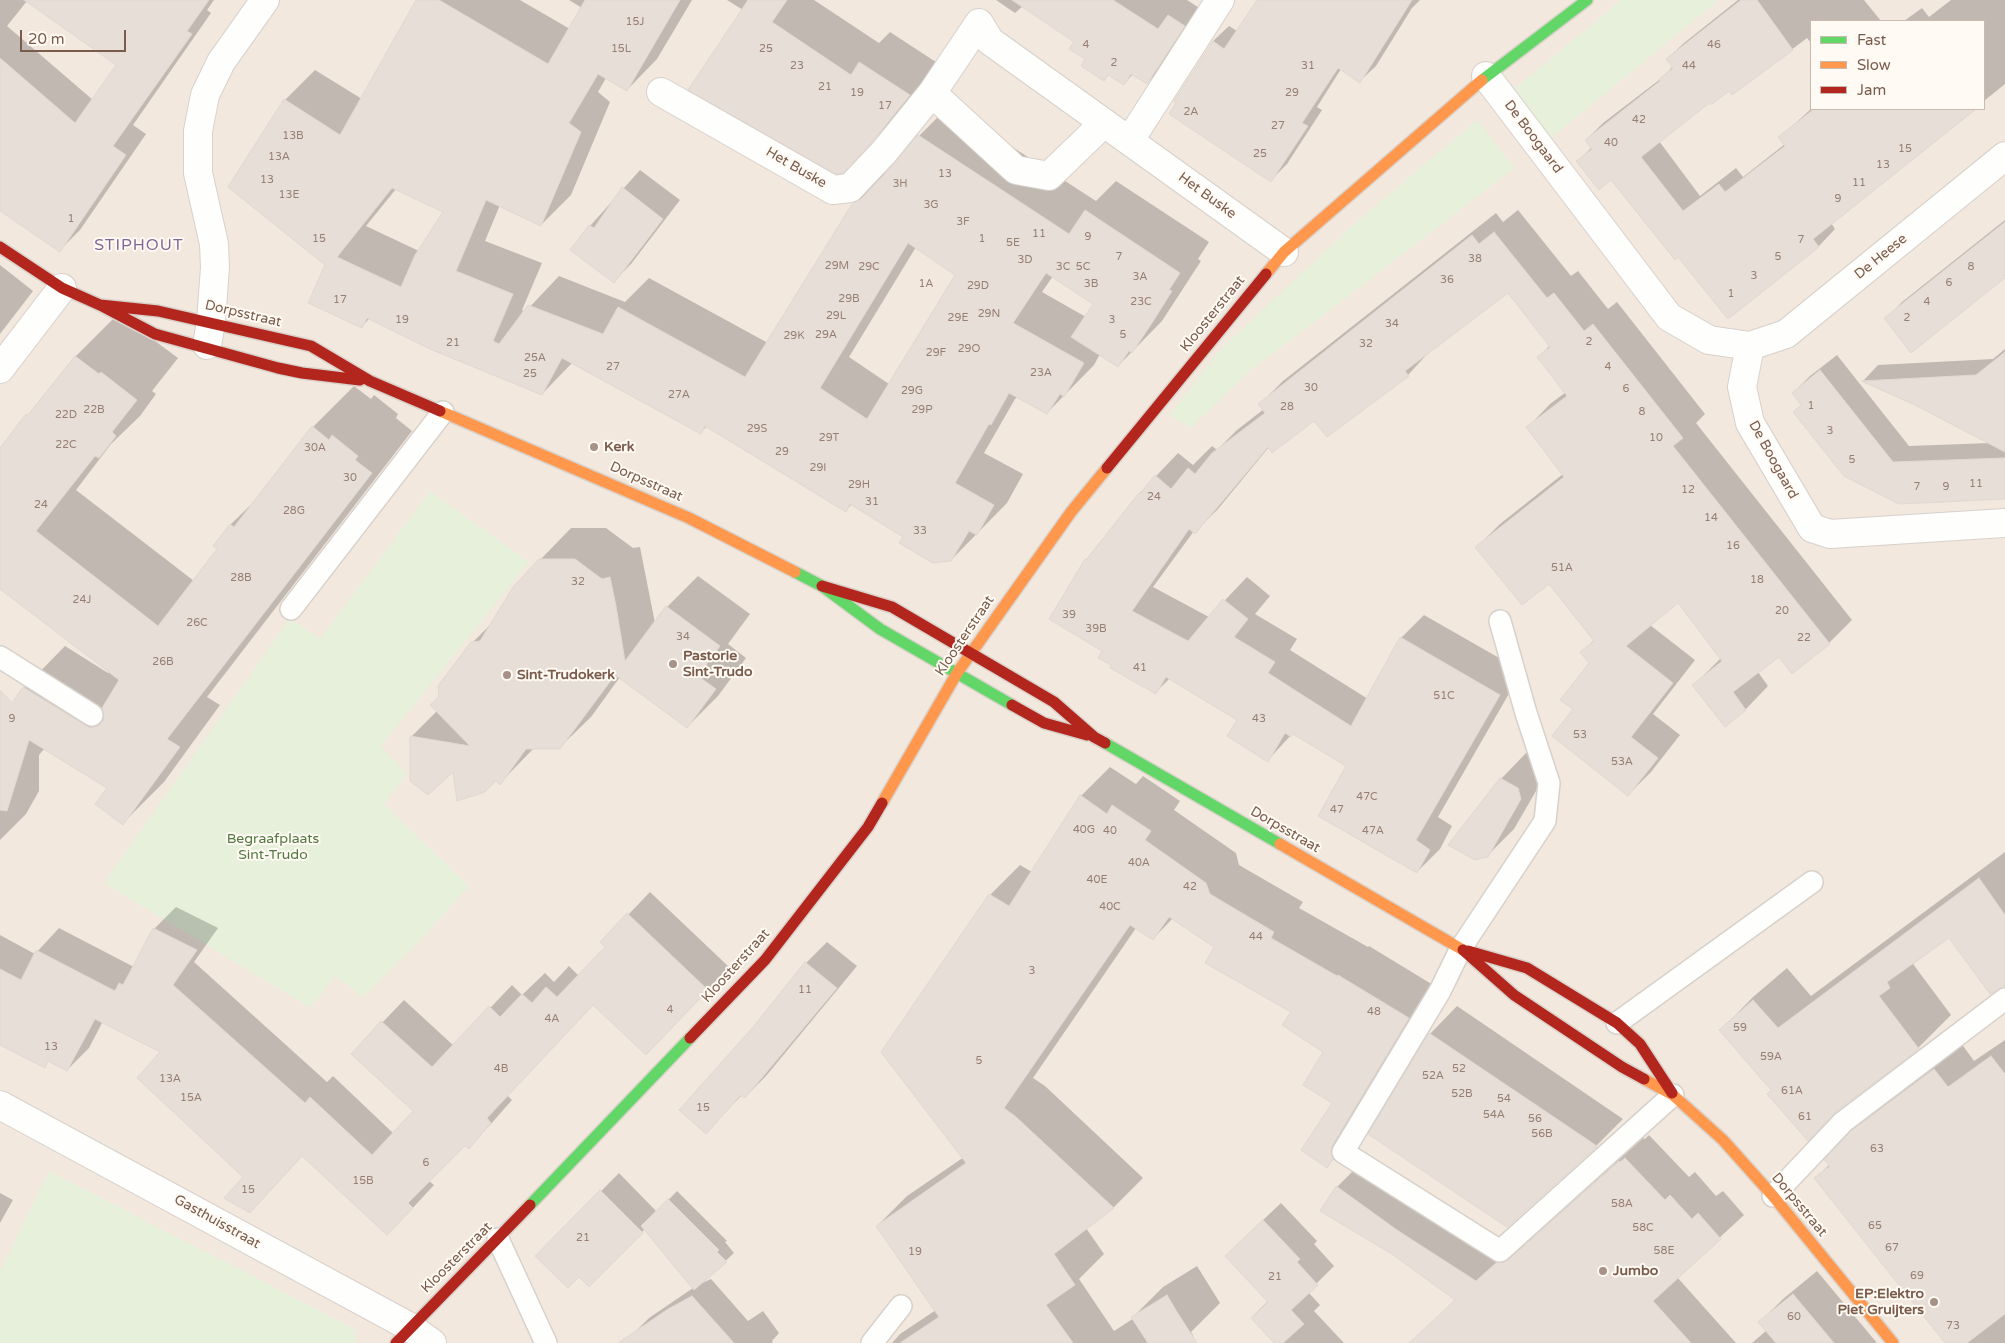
<!DOCTYPE html>
<style>
body{margin:0}
#map{position:relative;width:2005px;height:1343px;overflow:hidden;background:#f9f5f0;font-family:"Varela Round",sans-serif}
canvas{display:block}
.legend{position:absolute;left:1810px;top:20px;width:175px;height:90px;box-sizing:border-box;background:#fffaf3;border:1px solid #cabbb1;margin:0;padding:6px 9px;list-style:none;font-size:15px;color:#7a5c4d}
.legend li{display:flex;align-items:center;gap:10px;height:25px}
.legend b{width:25px;border:1px solid #cabbb1}
.scale{position:absolute;left:20px;top:30px;width:106px;height:22px;box-sizing:border-box;border:2px solid #7a5c4d;border-top:0;padding-left:6px;font-size:15px;line-height:18px;white-space:nowrap;color:#7a5c4d;-webkit-text-stroke:4px #fffaf3;paint-order:stroke}
</style>
<div id="map">
<canvas width="2005" height="1343"></canvas>
<ul class="legend">
<li><b style="height:6px;background:#63d668"></b>Fast</li>
<li><b style="height:6px;background:#ff974d"></b>Slow</li>
<li><b style="height:6px;background:#b3261e"></b>Jam</li>
</ul>
<div class="scale">20 m</div>
</div>
<script>
const g = document.querySelector('canvas').getContext('2d');
g.lineJoin = 'round';
function fillPath(path, color) { g.fillStyle = color; g.fill(path, 'evenodd'); }
const poly = rows => new Path2D(rows.map(r => 'M' + r).join(''));
function strokePath(path, color, width, dash) { g.strokeStyle = color; g.lineWidth = width; g.lineCap = dash ? 'butt' : 'round'; g.setLineDash(dash || []); g.stroke(path); }
function write(font, color, halo, rows, align = 'center') {
  g.font = font + ' "Varela Round",sans-serif'; g.lineWidth = 4; g.setLineDash([]); g.textBaseline = 'middle'; g.strokeStyle = halo; g.fillStyle = color; for (const [text, x, y, turn = 0] of rows) {
    g.save(); g.translate(x, y); g.rotate((+turn || 0) * Math.PI / 180); g.textAlign = isNaN(turn) ? turn : align; if (halo) g.strokeText(text, 0, 0); g.fillText(text, 0, 0); g.restore();
  }
}
const residential = poly([
 [0,0,2005,0,2005,1343,0,1343],
 [1811,21,1984,21,1984,109,1811,109]
]);
const green = poly([
 [1621,0,1719,0,1546,142,1508,94],
 [1477,120,1515,168,1249,372,1190,428,1169,415,1220,350,1354,224],
 [430,491,529,562,381,746,407,774,384,804,469,886,420,941,363,997,335,976,311,1008,104,883,290,618,320,639],
 [49,1171,355,1329,357,1339,355,1343,0,1343,0,1271]
]);
const shadow = poly([
 [0,0,214,0,207,10,211,13,133,125,146,134,80,230,60,250,0,210],
 [27,1,118,65,93,100,7,26],
 [418,0,520,0,570,29,582,8,569,0,692,0,657,59,627,90,606,78,598,92,610,102,571,195,541,225,500,205,485,241,542,263,522,310,525,312,559,276,625,302,649,278,768,343,853,204,883,174,890,171,919,136,949,106,1096,201,1116,181,1209,242,1198,259,1201,261,1162,321,1118,366,1100,354,1094,365,1047,413,1018,396,1015,399,984,453,1023,474,1007,503,951,560,904,536,852,504,846,510,707,426,701,432,573,362,542,394,370,318,362,326,327,265,229,187,285,100,315,70,362,99],
 [396,189,445,211,419,251,366,226],
 [916,247,956,274,889,384,849,357],
 [1053,276,1095,303,1086,317,1042,292],
 [727,0,814,0,879,43,890,32,939,64,902,110,842,172,743,10],
 [996,0,1187,0,1201,9,1164,66,1147,83,1133,74,1124,84,1109,74,1104,80,1086,59,1076,42,1023,6,1015,13],
 [1259,0,1420,0,1412,8,1376,66,1360,81,1341,69,1317,107,1322,110,1287,164,1271,180,1175,101,1213,41,1229,26,1237,31],
 [1738,0,1864,0,1881,21,1811,21,1811,43,1807,38,1733,94,1729,89,1707,103,1659,141,1700,196,1736,168,1743,177,1785,144,1780,137,1811,109,1974,109,1831,223,1835,229,1819,246,1728,317,1679,256,1611,178,1578,161,1592,147,1586,140,1603,123,1663,77,1673,66,1667,59,1684,43],
 [1951,0,2005,0,2005,84,1984,101,1984,21,1904,21,1922,8,1929,17],
 [640,170,680,200,631,264,613,282,590,226],
 [1518,210,1571,276,1578,271,1608,309,1617,302,1705,414,1696,423,1852,620,1829,643,1779,656,1758,672,1768,686,1746,709,1725,725,1694,685,1721,658,1678,602,1650,625,1695,660,1653,714,1680,735,1651,772,1628,795,1575,709,1590,663,1582,652,1594,640,1549,582,1477,547,1500,524,1563,474,1528,427,1550,404,1566,392,1539,357,1550,345,1508,292,1430,351,1408,375,1314,419,1269,447,1218,509,1195,532,1194,531,1153,587,1209,617,1247,577,1270,596,1255,614,1297,639,1290,650,1368,699,1401,638,1424,615,1522,671,1438,817,1452,826,1440,849,1417,872,1348,766,1293,733,1268,760,1239,720,1170,678,1156,692,1113,665,1103,650,1050,618,1086,560,1140,493,1178,453,1193,465,1212,446,1217,450,1237,430,1264,409,1260,404,1283,381,1496,213,1503,222],
 [2005,220,2005,277,1886,319,1902,302],
 [0,265,33,291,0,334],
 [117,315,143,332,178,358,152,391,156,394,140,416,111,444,76,490,194,581,219,549,214,546,231,524,260,496,313,427,354,386,371,399,374,395,398,414,396,418,412,431,207,697,220,705,164,782,123,823,109,788,45,748,39,755,39,791,26,814,0,840,0,725,24,688,65,646,108,673,109,672,0,577,0,450,76,356],
 [2005,349,2005,498,1900,503,1802,404,1793,393,1810,376,1837,355,1909,446,1990,443,1913,403,1863,381,1878,365,1993,359],
 [571,528,606,528,633,548,640,547,655,623,667,607,698,576,750,614,728,644,746,658,718,696,687,727,620,677,591,717,559,748,534,748,500,783,496,780,454,769,412,780,412,736,438,710,440,696,472,643,493,622,540,560],
 [1527,752,1544,762,1547,772,1514,829,1487,856,1501,779],
 [1110,767,1136,784,1143,776,1180,801,1174,810,1236,853,1239,865,1303,902,1299,908,1368,947,1369,946,1438,988,1357,1136,1327,1166,1334,1102,1325,1051,1292,1012,1216,946,1173,918,1153,939,1136,928,1033,1078,1045,1086,1143,1178,1114,1207,1086,1228,1104,1254,1079,1279,1114,1331,1134,1318,1133,1317,1163,1287,1197,1266,1220,1303,1191,1332,1193,1335,1185,1343,892,1343,900,1334,936,1310,877,1226,907,1196,964,1157,990,895,1020,865,1032,872,1081,796],
 [2005,852,2005,982,1950,936,1913,964,1951,1015,1918,1048,1840,1107,1808,1139,1772,1090,1721,1030,1753,997,1787,968,1811,996],
 [650,892,729,967,668,1031,594,1004,507,1095,512,1100,490,1125,468,1147,465,1144,429,1181,434,1185,409,1212,303,1155,271,1189,163,1052,103,1021,89,1048,67,1070,0,1037,0,935,35,954,59,928,134,967,154,929,176,907,218,928,194,962,327,1082,333,1076,394,1134,415,1111,353,1053,404,1000,454,1046,512,985,522,995,545,973,554,982,569,966,579,976,607,947,602,942],
 [827,942,857,966,766,1076,745,1097,743,1094,706,1132,754,1027,806,963],
 [1457,1006,1623,1119,1596,1146,1507,1226,1370,1134,1430,1034],
 [2005,1040,2005,1343,1947,1343,1816,1178,1830,1164,1852,1132,1879,1105,1961,1043,1974,1061],
 [1649,1135,1689,1177,1695,1172,1716,1196,1723,1191,1744,1215,1677,1277,1736,1343,1428,1343,1456,1299,1337,1187,1360,1164,1500,1258,1534,1237,1643,1138,1645,1139],
 [619,1173,657,1212,677,1191,727,1241,725,1242,734,1253,702,1283,711,1279,748,1321,763,1311,779,1333,772,1341,773,1343,636,1343,631,1336,649,1318,693,1288,645,1229,589,1286,579,1276,537,1256],
 [0,1193,13,1200,0,1223],
 [1281,1203,1317,1241,1314,1244,1334,1266,1308,1292,1320,1305,1314,1311,1344,1343,1276,1343,1252,1317,1268,1301,1244,1238],
 [1817,1271,1877,1343,1752,1343,1767,1330,1760,1322,1783,1299]
]);
const building = poly([
 [24,0,209,0,187,31,192,34,113,146,126,155,60,252,0,211,0,58,75,123,116,65,24,0],
 [416,0,439,0,548,64,585,0,680,0,627,91,598,74,569,123,581,132,541,226,486,200,456,271,513,294,493,341,499,344,528,305,603,334,618,307,745,377,852,204,861,199,895,163,918,135,1069,234,1085,210,1180,273,1169,290,1172,291,1152,323,1132,353,1129,351,1118,367,1071,337,1093,304,1046,273,1013,323,1084,363,1064,397,1060,394,1047,414,1009,393,991,425,989,424,955,483,994,505,977,535,969,531,951,561,933,563,899,543,903,537,850,504,846,512,705,426,701,434,562,358,542,395,430,349,367,318,362,328,308,303,325,265,228,187,284,99,340,135,416,0],
 [392,188,443,212,415,255,401,287,337,257,392,188],
 [908,243,955,275,867,419,820,388,908,243],
 [748,0,787,0,772,22,851,75,859,62,910,95,872,142,843,173,836,174,688,90,748,0],
 [1012,0,1113,0,1158,29,1168,15,1185,26,1147,84,1131,74,1124,85,1108,75,1104,81,1081,66,1085,59,1069,49,1074,42,1012,0],
 [1257,0,1412,0,1360,83,1338,68,1302,123,1308,126,1271,182,1169,114,1176,103,1174,101,1213,41,1224,49,1257,0],
 [1741,0,1757,0,1793,50,1732,95,1729,91,1712,104,1708,104,1641,157,1683,211,1719,184,1725,192,1785,146,1778,137,1814,109,1976,109,1813,239,1819,247,1728,319,1678,257,1675,260,1611,180,1599,190,1576,161,1592,149,1585,140,1660,81,1659,79,1673,68,1666,59,1741,0],
 [622,187,663,219,614,283,570,250,589,225,594,228,622,187],
 [2005,222,2005,278,1911,353,1884,318,2005,222],
 [1494,232,1547,298,1554,293,1584,331,1593,324,1683,438,1673,446,1830,644,1792,674,1779,657,1733,692,1746,710,1725,727,1692,685,1722,661,1678,603,1626,646,1673,683,1631,737,1658,758,1628,796,1552,736,1573,709,1560,700,1589,663,1580,652,1594,641,1549,584,1522,605,1475,547,1564,477,1526,427,1567,396,1537,357,1550,347,1508,293,1405,371,1409,376,1327,437,1314,421,1272,453,1268,447,1195,534,1189,529,1132,611,1188,641,1223,599,1248,619,1234,637,1275,662,1268,673,1351,726,1400,637,1500,695,1416,840,1430,850,1417,873,1318,816,1346,766,1293,734,1291,737,1285,733,1268,762,1227,736,1237,720,1166,677,1156,694,1110,668,1111,665,1098,658,1102,651,1049,619,1085,559,1086,560,1139,493,1140,494,1155,475,1171,489,1188,468,1195,474,1212,453,1265,413,1258,404,1472,235,1479,244,1494,232],
 [2005,352,2005,452,1913,404,1861,381,1976,375,2005,352],
 [75,356,99,374,101,372,137,400,112,432,116,436,99,458,95,456,36,531,158,626,217,549,213,546,230,524,234,527,312,426,329,440,332,435,358,456,355,460,372,473,167,739,180,747,123,825,95,804,107,788,29,740,7,811,0,810,0,690,12,703,23,687,90,728,98,726,103,721,104,715,102,708,119,680,0,589,0,448,26,414,28,415,75,356],
 [1820,370,1893,462,2005,458,2005,499,1899,504,1844,476,1793,412,1801,405,1792,393,1820,370],
 [539,559,575,559,602,579,610,577,616,606,625,661,666,606,720,646,698,676,716,689,687,728,615,675,560,749,526,749,500,785,496,781,485,792,457,801,453,772,428,795,410,781,410,736,470,746,430,705,439,696,438,686,471,642,480,641,513,587,539,559],
 [1500,778,1518,788,1521,799,1488,857,1475,860,1448,845,1500,778],
 [1080,795,1107,814,1112,805,1151,831,1145,840,1206,883,1210,894,1274,932,1271,938,1337,976,1338,975,1409,1018,1332,1146,1331,1152,1333,1159,1327,1168,1301,1150,1332,1103,1303,1085,1323,1052,1282,1025,1291,1012,1205,963,1214,947,1169,917,1153,940,1130,925,1004,1108,1015,1116,1114,1208,1054,1254,1075,1285,1046,1305,1073,1343,900,1343,939,1317,876,1226,966,1163,881,1052,989,894,1009,906,1080,795],
 [1979,878,2005,915,2005,987,1998,989,1990,994,1949,938,1887,982,1890,988,1879,996,1919,1049,1835,1112,1808,1141,1767,1094,1771,1090,1719,1030,1753,1000,1778,1028,1979,878],
 [627,913,708,990,646,1055,593,1005,487,1118,491,1123,469,1149,465,1146,408,1203,413,1208,387,1235,302,1156,250,1213,224,1198,243,1177,137,1078,160,1052,95,1019,67,1071,48,1061,45,1068,0,1045,0,969,21,980,36,950,115,991,119,983,123,985,153,928,197,950,173,985,305,1103,310,1097,372,1155,413,1111,351,1054,381,1021,432,1067,489,1006,500,1017,522,994,532,1003,546,987,557,997,605,947,600,942,627,913],
 [805,962,837,988,745,1098,741,1095,706,1134,679,1110,754,1026,805,962],
 [1429,1033,1597,1146,1507,1227,1368,1134,1429,1033],
 [1991,1056,2005,1074,2005,1314,1967,1343,1945,1343,1814,1178,1830,1166,1824,1160,1851,1131,1934,1069,1948,1087,1991,1056],
 [1625,1158,1665,1200,1670,1195,1692,1219,1698,1213,1721,1239,1653,1301,1691,1343,1409,1343,1455,1300,1392,1254,1320,1211,1336,1186,1397,1230,1476,1281,1497,1262,1502,1263,1508,1260,1619,1161,1620,1162,1625,1158],
 [600,1190,643,1233,589,1287,579,1277,568,1288,535,1256,600,1190],
 [668,1199,719,1250,717,1252,727,1262,694,1290,641,1226,668,1199],
 [1263,1220,1300,1259,1297,1262,1318,1285,1291,1310,1304,1324,1283,1343,1274,1343,1251,1318,1268,1302,1225,1256,1263,1220],
 [1793,1294,1834,1343,1776,1343,1758,1322,1793,1294],
 [1167,1295,1177,1312,1197,1343,1148,1343,1131,1317,1167,1295],
 [692,1296,734,1343,618,1343,668,1309,692,1296]
]);
const lane = poly([
 [291,609,443,412],
 [1500,621,1526,713,1549,783,1545,821,1461,948,1440,991,1343,1152,1500,1251,1673,1095],
 [0,657,92,715],
 [1617,1023,1812,882],
 [1773,1196,1843,1122,2005,999],
 [498,1239,546,1343],
 [872,1343,901,1306]
]);
const street = poly([
 [1486,76,1669,317,1709,340,1750,346,1742,387,1750,423,1812,528,1830,534,2005,523],
 [661,92,833,190,850,188,884,152,932,93,979,23,990,41,1284,252],
 [932,93,1016,170,1049,176,1104,123],
 [1130,140,1220,0],
 [207,345,211,322,215,267,214,244,198,173,198,131,205,95,221,62,265,0],
 [1750,346,1786,334,2005,156],
 [0,369,62,288],
 [0,1105,410,1327,432,1343]
]);
const fast = poly([
 [1482,80,1587,0],
 [795,572,822,586,880,629,1012,705],
 [1105,743,1280,844],
 [530,1205,690,1038]
]);
const slow = poly([
 [1266,274,1284,252,1482,80],
 [440,411,689,518,795,572],
 [882,803,957,673,1071,512,1107,468],
 [1280,844,1463,950],
 [1644,1079,1673,1095,1723,1140,1773,1196,1893,1343]
]);
const jam = poly([
 [0,247,62,288,100,305,155,334,278,368,302,373,360,380],
 [100,305,158,311,311,346,370,381,440,411],
 [1107,468,1266,274],
 [822,586,892,607,1054,702,1094,737,1105,743],
 [1012,705,1044,723,1087,735],
 [1463,950,1514,995,1622,1067,1644,1079],
 [1468,951,1527,968,1617,1023,1640,1044,1672,1093],
 [690,1038,765,960,868,827,882,803],
 [396,1343,530,1205]
]);
const markers = [
 [594,447,5,"#a69286"],
 [673,664,5,"#a69286"],
 [507,675,5,"#a69286"],
 [1603,1271,5,"#a69286"],
 [1934,1302,5,"#a69286"]
];
const numberNames = [
 ["15J",635,22],
 ["4",1086,45],
 ["46",1714,45],
 ["15L",621,49],
 ["25",766,49],
 ["2",1114,63],
 ["23",797,66],
 ["31",1308,66],
 ["44",1689,66],
 ["21",825,87],
 ["19",857,93],
 ["29",1292,93],
 ["17",885,106],
 ["2A",1191,112],
 ["42",1639,120],
 ["27",1278,126],
 ["13B",293,136],
 ["40",1611,143],
 ["15",1905,149],
 ["25",1260,154],
 ["13A",279,157],
 ["13",1883,165],
 ["13",945,174],
 ["13",267,180],
 ["11",1859,183],
 ["3H",900,184],
 ["13E",289,195],
 ["9",1838,199],
 ["3G",931,205],
 ["1",71,219],
 ["3F",963,222],
 ["11",1039,234],
 ["9",1088,237],
 ["15",319,239],
 ["1",982,239],
 ["7",1801,240],
 ["5E",1013,243],
 ["7",1119,257],
 ["5",1778,257],
 ["38",1475,259],
 ["3D",1025,260],
 ["29M",837,266],
 ["29C",869,267],
 ["3C",1063,267],
 ["5C",1083,267],
 ["8",1971,267],
 ["3",1754,276],
 ["3A",1140,277],
 ["36",1447,280],
 ["6",1949,283],
 ["1A",926,284],
 ["3B",1091,284],
 ["29D",978,286],
 ["1",1731,294],
 ["29B",849,299],
 ["17",340,300],
 ["23C",1141,302],
 ["4",1927,302],
 ["29N",989,314],
 ["29L",836,316],
 ["29E",958,318],
 ["2",1907,318],
 ["19",402,320],
 ["3",1112,320],
 ["34",1392,324],
 ["29A",826,335],
 ["5",1123,335],
 ["29K",794,336],
 ["2",1589,342],
 ["21",453,343],
 ["32",1366,344],
 ["29O",969,349],
 ["29F",936,353],
 ["25A",535,358],
 ["27",613,367],
 ["4",1608,367],
 ["23A",1041,373],
 ["25",530,374],
 ["30",1311,388],
 ["6",1626,389],
 ["29G",912,391],
 ["27A",679,395],
 ["1",1811,406],
 ["28",1287,407],
 ["22B",94,410],
 ["29P",922,410],
 ["8",1642,412],
 ["22D",66,415],
 ["29S",757,429],
 ["3",1830,431],
 ["29T",829,438],
 ["10",1656,438],
 ["22C",66,445],
 ["30A",315,448],
 ["29",782,452],
 ["5",1852,460],
 ["29I",818,468],
 ["30",350,478],
 ["11",1976,484],
 ["29H",859,485],
 ["7",1917,487],
 ["9",1946,487],
 ["12",1688,490],
 ["24",1154,497],
 ["31",872,502],
 ["24",41,505],
 ["28G",294,511],
 ["14",1711,518],
 ["33",920,531],
 ["16",1733,546],
 ["51A",1562,568],
 ["28B",241,578],
 ["18",1757,580],
 ["32",578,582],
 ["24J",82,600],
 ["20",1782,611],
 ["39",1069,615],
 ["26C",197,623],
 ["39B",1096,629],
 ["34",683,637],
 ["22",1804,638],
 ["26B",163,662],
 ["41",1140,668],
 ["51C",1444,696],
 ["9",12,719],
 ["43",1259,719],
 ["53",1580,735],
 ["53A",1622,762],
 ["47C",1367,797],
 ["47",1337,810],
 ["40G",1084,830],
 ["40",1110,831],
 ["47A",1373,831],
 ["40A",1139,863],
 ["40E",1097,880],
 ["42",1190,887],
 ["40C",1110,907],
 ["44",1256,937],
 ["3",1032,971],
 ["11",805,990],
 ["4",670,1010],
 ["48",1374,1012],
 ["4A",552,1019],
 ["59",1740,1028],
 ["13",51,1047],
 ["59A",1771,1057],
 ["5",979,1061],
 ["4B",501,1069],
 ["52",1459,1069],
 ["52A",1433,1076],
 ["13A",170,1079],
 ["61A",1792,1091],
 ["52B",1462,1094],
 ["15A",191,1098],
 ["54",1504,1099],
 ["15",703,1108],
 ["54A",1494,1115],
 ["61",1805,1117],
 ["56",1535,1119],
 ["56B",1542,1134],
 ["63",1877,1149],
 ["6",426,1163],
 ["15B",363,1181],
 ["15",248,1190],
 ["58A",1622,1204],
 ["65",1875,1226],
 ["58C",1643,1228],
 ["21",583,1238],
 ["67",1892,1248],
 ["58E",1664,1251],
 ["19",915,1252],
 ["69",1917,1276],
 ["21",1275,1277],
 ["60",1794,1317],
 ["73",1953,1326]
];
const streetNames = [
 ["De Boogaard",1533,137,53],
 ["Het Buske",796,168,30],
 ["Het Buske",1207,196,36],
 ["De Heese",1881,257,-39],
 ["Dorpsstraat",243,314,13],
 ["Kloosterstraat",1213,314,-51],
 ["De Boogaard",1773,460,61],
 ["Dorpsstraat",646,482,24],
 ["Kloosterstraat",965,636,-56],
 ["Dorpsstraat",1285,830,30],
 ["Kloosterstraat",736,966,-48],
 ["Dorpsstraat",1799,1205,50],
 ["Gasthuisstraat",217,1222,29],
 ["Kloosterstraat",457,1258,-45]
];
const poiNames = [
 ["Kerk",604,447],
 ["Pastorie",683,656],
 ["Sint-Trudo",683,672],
 ["Sint-Trudokerk",517,675],
 ["Jumbo",1613,1271],
 ["EP:Elektro",1924,1294,"right"],
 ["Piet Gruijters",1924,1310,"right"]
];
const parkNames = [
 ["Begraafplaats",273,839],
 ["Sint-Trudo",273,855]
];
const quarterNames = [
 ["STIPHOUT",139,246]
];
fillPath(residential, '#f2e8de');
fillPath(green, '#e7f0db');
fillPath(shadow, '#0003');
fillPath(building, '#e6ded7');
strokePath(building, '#e2d8d2', 1);
strokePath(lane, '#d7d1cb', 24);
strokePath(street, '#d7d1cb', 30);
strokePath(fast, '#d9d2cb', 14);
strokePath(slow, '#d9d2cb', 14);
strokePath(jam, '#d9d2cb', 14);
strokePath(lane, '#fefefd', 21);
strokePath(street, '#fefefd', 28);
strokePath(fast, '#63d668', 11);
strokePath(slow, '#ff974d', 11);
strokePath(jam, '#b3261e', 11);
for (const [x, y, r, color] of markers) { const dot = new Path2D(); dot.arc(x, y, r, 0, 2 * Math.PI); g.fillStyle = color; g.fill(dot); strokePath(dot, '#fffaf3', 2); }
write('11px', '#977e72', null, numberNames);
write('14px', '#7a5c4d', '#fffaf3', streetNames);
write('bold 14px', '#7a5c4d', '#fffaf3', poiNames, 'left');
write('14px', '#537a41', '#fffaf3', parkNames);
g.letterSpacing = '1px';
write('16px', '#846695', '#fffaf3', quarterNames);
g.letterSpacing = '0px';
</script>
